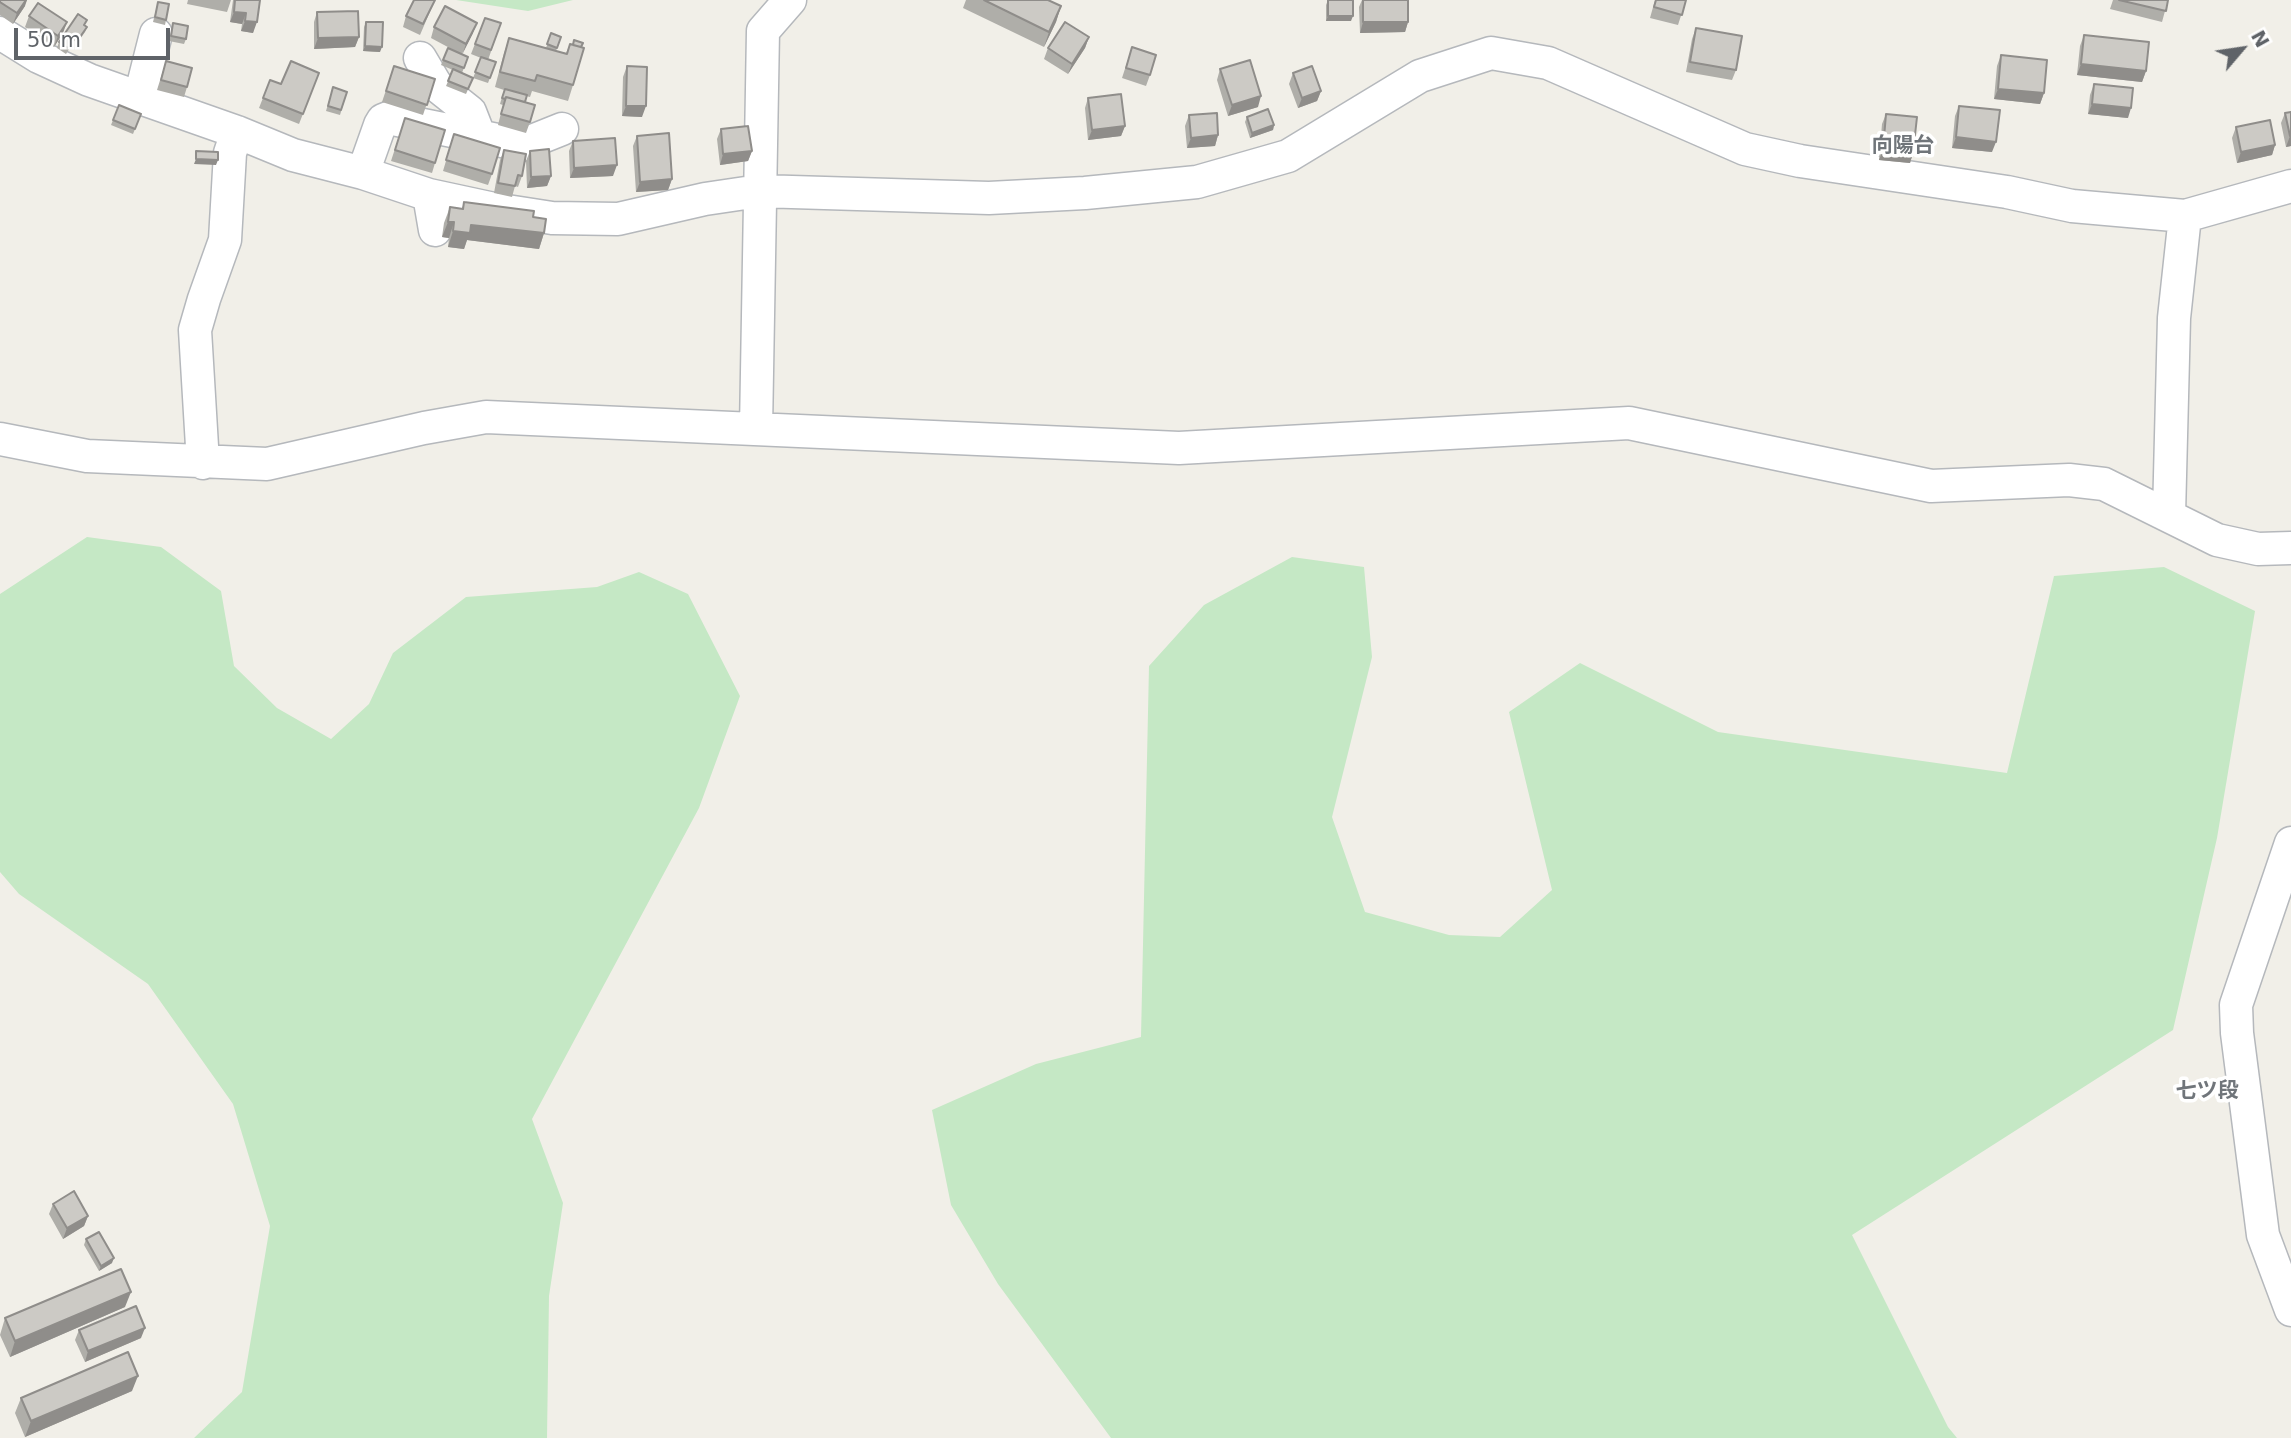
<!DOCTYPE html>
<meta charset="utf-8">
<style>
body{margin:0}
#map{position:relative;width:2291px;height:1438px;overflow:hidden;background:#f1efe8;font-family:"DejaVu Sans",sans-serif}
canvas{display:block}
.north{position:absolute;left:2207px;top:14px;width:70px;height:70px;-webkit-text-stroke:5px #fff;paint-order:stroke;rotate:61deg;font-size:19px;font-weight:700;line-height:28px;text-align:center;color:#5f6368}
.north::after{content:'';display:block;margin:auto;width:24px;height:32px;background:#5f6368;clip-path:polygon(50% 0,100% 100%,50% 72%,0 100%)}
.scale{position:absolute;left:14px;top:28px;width:156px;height:32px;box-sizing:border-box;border:4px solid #5f6368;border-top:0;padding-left:9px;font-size:21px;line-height:24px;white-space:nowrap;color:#5f6368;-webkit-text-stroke:5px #fff;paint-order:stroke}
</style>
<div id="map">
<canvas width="2291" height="1438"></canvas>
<div class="north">N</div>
<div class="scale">50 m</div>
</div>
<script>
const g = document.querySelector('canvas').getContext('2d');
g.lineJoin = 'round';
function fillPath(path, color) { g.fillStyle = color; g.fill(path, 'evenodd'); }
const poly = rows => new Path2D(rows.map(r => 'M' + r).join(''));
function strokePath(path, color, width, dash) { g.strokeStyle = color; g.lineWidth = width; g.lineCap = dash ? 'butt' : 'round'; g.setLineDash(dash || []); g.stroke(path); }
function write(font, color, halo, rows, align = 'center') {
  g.font = font + ' "DejaVu Sans","Noto Sans JP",sans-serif'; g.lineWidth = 7; g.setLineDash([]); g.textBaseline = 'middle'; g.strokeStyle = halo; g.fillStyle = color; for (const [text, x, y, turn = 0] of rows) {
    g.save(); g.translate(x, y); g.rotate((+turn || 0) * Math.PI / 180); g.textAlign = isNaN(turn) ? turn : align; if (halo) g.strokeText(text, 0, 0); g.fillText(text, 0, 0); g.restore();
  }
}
const green = poly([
 [456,0,573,0,528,11],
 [87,537,161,547,221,591,234,666,277,708,331,739,369,704,393,653,466,597,597,587,639,572,688,594,740,696,699,808,532,1119,563,1203,549,1296,547,1438,194,1438,242,1392,270,1226,233,1104,148,984,19,894,0,872,0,594],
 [1292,557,1364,567,1372,657,1332,817,1365,912,1449,935,1500,937,1552,890,1509,712,1580,663,1718,732,2007,773,2054,576,2164,567,2255,611,2217,838,2173,1030,1852,1235,1948,1427,1957,1438,1111,1438,998,1284,951,1205,932,1110,1036,1064,1141,1037,1149,666,1204,605]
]);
const minor = poly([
 [0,33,39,57,89,80,237,132,293,155,363,173,429,195,494,209,552,218,618,219,705,199,759,191,989,198,1085,193,1197,182,1288,156,1420,76,1491,53,1548,63,1745,149,1800,161,2007,192,2072,206,2185,216,2291,186],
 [420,58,436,85,470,112,479,135],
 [140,97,156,34],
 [363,173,380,125,383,120,388,118,522,145,562,129],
 [429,195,435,230],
 [756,429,763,31,790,0],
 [0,439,87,456,267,464,424,428,486,417,1179,448,1629,423,1931,486,2069,480,2104,484,2217,540,2258,549,2291,548],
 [203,463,195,330,204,299,225,240,230,153,237,132],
 [2169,515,2174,318,2185,216],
 [2291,843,2236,1005,2237,1033,2263,1235,2291,1310]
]);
const wall = poly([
 [0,0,25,6,13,24,0,15],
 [188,0,231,0,227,12,187,4],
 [233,0,260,0,253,33,241,31,242,24,230,22],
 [435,0,420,35,403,27,406,16],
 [966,0,1048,0,1061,6,1056,22,1044,47,963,8],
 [1328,0,1351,21,1326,21,1326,5],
 [1362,0,1408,0,1408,22,1405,32,1360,33,1359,7],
 [1655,0,1686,0,1678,25,1650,18],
 [2113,0,2168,0,2162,22,2110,9],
 [158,2,166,20,165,25,153,22],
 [317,12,359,37,355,47,314,49,314,22],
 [29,16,63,33,54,47,25,27],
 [485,18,501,23,488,60,496,62,488,83,473,78,481,58,471,54],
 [366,22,380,52,363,51,364,27],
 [173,23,186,39,184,44,169,41],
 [85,25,87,27,85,32,78,42,75,40,66,54,57,48,59,42],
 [434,27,473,33,462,54,468,57,462,73,473,78,466,94,446,86,453,70,441,65,448,48,459,53,431,38],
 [1696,28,1736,70,1732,80,1686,72,1692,39],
 [551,33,561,37,556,51,566,53,570,44,581,47,573,85,568,101,532,91,530,97,526,96,525,102,530,122,526,133,498,125,503,105,500,104,504,90,495,87,504,53,509,38,546,48],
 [2084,35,2146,71,2142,82,2077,75,2080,46],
 [1089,37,1085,48,1068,74,1044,59,1048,48],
 [1132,47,1150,75,1146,86,1122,78],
 [2001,55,2044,93,2040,104,1994,99,1997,66],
 [166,61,187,87,184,97,157,90],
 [394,66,435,79,423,115,382,102],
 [627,66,642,117,622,116,623,77],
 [1220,69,1258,107,1228,116,1217,80],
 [319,73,299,124,259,108,270,80,281,84],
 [1293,73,1321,91,1317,101,1298,108,1289,84],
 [2094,84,2128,118,2088,114,2090,95],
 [333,87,347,92,340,115,326,111],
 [1088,98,1125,126,1121,136,1088,140,1085,108],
 [119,105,141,114,133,134,111,125],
 [1959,106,1992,152,1952,148,1955,116],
 [2291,112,2291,146,2286,147,2281,123,2285,113],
 [1886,114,1913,153,1910,163,1879,160,1882,124],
 [1189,115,1218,135,1215,146,1187,148,1185,126],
 [1247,117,1274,125,1273,130,1250,138,1245,122],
 [405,118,435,163,432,173,391,161],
 [2236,127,2275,145,2272,155,2237,163,2232,138],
 [721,129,752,151,748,161,720,165,717,139],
 [454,134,492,174,488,185,443,171],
 [637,136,672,179,668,190,636,192,633,146],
 [573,141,613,176,570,178,569,151],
 [504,150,522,176,518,187,515,186,512,197,494,193,500,160],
 [530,151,551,176,547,186,527,188,526,161],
 [464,202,533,217,544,233,539,249,467,240,464,249,448,247,449,238,442,237,444,223,450,207,462,209],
 [53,1204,88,1216,84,1226,63,1239,49,1214],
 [86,1239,112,1263,99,1271,84,1245],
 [125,1307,10,1357,0,1335,5,1318],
 [79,1330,141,1338,85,1362,75,1340],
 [132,1391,25,1437,15,1413,21,1398]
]);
const shadedWall = poly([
 [26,0,27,0,25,6,13,24,17,13],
 [1061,6,1056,22,1044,47,1049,32],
 [234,12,246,13,242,24,230,22],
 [1328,16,1353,16,1351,21,1326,21],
 [245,21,257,22,253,33,241,31],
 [67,22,63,33,54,47,58,36],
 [1363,22,1408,22,1405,32,1360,33],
 [477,23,473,33,462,55,466,44],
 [359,37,355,47,314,49,318,38],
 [1089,37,1085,48,1068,74,1072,64],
 [365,46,382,47,380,52,363,51],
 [2081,64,2146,71,2142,82,2077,75],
 [1998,89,2044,93,2040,104,1994,99],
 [1321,91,1317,101,1298,108,1302,98],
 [1261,96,1258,107,1228,116,1232,105],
 [2092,104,2131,108,2128,118,2088,114],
 [626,106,646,106,642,117,622,116],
 [1274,125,1273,130,1250,138,1252,133],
 [1125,126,1121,136,1088,140,1092,130],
 [1218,135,1215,146,1187,148,1191,138],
 [2290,136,2291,136,2291,146,2286,147],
 [1956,137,1996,142,1992,152,1952,148],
 [2275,145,2272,155,2237,163,2241,152],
 [1883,150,1913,153,1910,163,1879,160],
 [752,151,748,161,720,165,723,154],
 [196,159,218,160,216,165,194,164],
 [617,165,613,176,570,178,574,168],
 [551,176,547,186,527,188,531,177],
 [672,179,668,190,636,192,640,182],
 [448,222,454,222,449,238,442,237],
 [471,225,544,233,539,249,467,240,464,249,448,247,453,231],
 [88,1216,84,1226,63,1239,67,1228],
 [114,1258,112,1263,99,1271,101,1266],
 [131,1292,125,1307,10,1357,15,1341],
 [145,1328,141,1338,85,1362,88,1351],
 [138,1376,132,1391,25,1437,31,1421]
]);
const building = poly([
 [0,0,26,0,17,13,0,2,0,0],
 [235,0,260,0,257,22,245,21,246,13,234,12,235,0],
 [414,0,435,0,423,24,406,16,414,0],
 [984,0,1048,0,1061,6,1049,32,984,0],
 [1328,0,1353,0,1353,16,1328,16,1328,0],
 [1363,0,1408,0,1408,22,1363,22,1363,0],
 [1656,0,1686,0,1682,15,1654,7,1656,0],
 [2119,0,2168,0,2166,11,2119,0],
 [158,2,169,4,166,20,155,17,158,2],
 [38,3,67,22,58,36,29,16,38,3],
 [445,6,477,23,466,44,434,27,445,6],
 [358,11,359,37,318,38,317,12,358,11],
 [78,14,87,20,84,25,87,27,80,37,77,35,68,48,59,42,78,14],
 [485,18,501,23,491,50,475,44,485,18],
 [366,22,383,22,382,47,365,46,366,22],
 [1065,22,1089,37,1072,64,1048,48,1065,22],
 [173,23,188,26,186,39,171,36,173,23],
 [1696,28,1742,36,1736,70,1690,62,1696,28],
 [551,33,561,37,557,48,547,44,551,33],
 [2084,35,2149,42,2146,71,2081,64,2084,35],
 [509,38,567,54,570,44,584,48,573,85,537,75,535,81,500,72,509,38],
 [574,40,583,43,581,47,573,45,574,40],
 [1132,47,1156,55,1150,75,1126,68,1132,47],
 [448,48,468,57,464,68,443,60,448,48],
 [2001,55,2047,60,2044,93,1998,89,2001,55],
 [481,57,496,62,490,78,475,72,481,57],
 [1250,60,1261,96,1232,105,1220,69,1250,60],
 [166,61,192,68,187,87,161,80,166,61],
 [291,61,319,73,303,114,263,98,270,80,281,84,291,61],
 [394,66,435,79,427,105,386,91,394,66],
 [627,66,647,67,646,106,626,106,627,66],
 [1312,66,1321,91,1302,98,1293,73,1312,66],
 [453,69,473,78,468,89,448,81,453,69],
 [2094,84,2133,88,2131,108,2092,104,2094,84],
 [333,87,347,92,341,110,328,106,333,87],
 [505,89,527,95,525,102,506,97,505,99,502,98,505,89],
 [1121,94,1125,126,1092,130,1088,98,1121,94],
 [506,97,535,105,530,122,501,114,506,97],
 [119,105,141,114,135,129,113,120,119,105],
 [1959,106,2000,110,1996,142,1956,137,1959,106],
 [1268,109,1274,125,1252,133,1247,117,1268,109],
 [2291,112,2291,136,2290,136,2285,113,2291,112],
 [1217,113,1218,135,1191,138,1189,115,1217,113],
 [1886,114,1917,117,1913,153,1883,150,1886,114],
 [405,118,445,130,435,163,395,150,405,118],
 [2270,120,2275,145,2241,152,2236,127,2270,120],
 [748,126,752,151,723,154,721,129,748,126],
 [669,133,672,179,640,182,637,136,669,133],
 [454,134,500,148,492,174,446,160,454,134],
 [615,138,617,165,574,168,573,141,615,138],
 [549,149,551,176,531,177,530,151,549,149],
 [504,150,526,154,522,176,518,175,515,186,498,183,504,150],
 [196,151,218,152,218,160,196,159,196,151],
 [464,202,534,211,533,217,546,219,544,233,471,225,470,233,453,231,454,222,448,222,450,207,463,209,464,202],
 [74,1191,88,1216,67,1228,53,1204,74,1191],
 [99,1232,114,1258,101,1266,86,1239,99,1232],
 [121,1269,131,1292,15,1341,5,1318,121,1269],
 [136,1306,145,1328,88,1351,79,1330,136,1306],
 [128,1352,138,1376,31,1421,21,1398,128,1352]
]);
const quarterNames = [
 ["向陽台",1903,147],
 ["七ツ段",2207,1092]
];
fillPath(green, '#c5e8c5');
strokePath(minor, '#b5b8bc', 35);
strokePath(minor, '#fff', 32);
fillPath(wall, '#afaea9');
fillPath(shadedWall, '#8f8d8a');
fillPath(building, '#cccac5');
strokePath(building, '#8f8d8a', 2);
write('bold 21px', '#70757a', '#fff', quarterNames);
</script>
